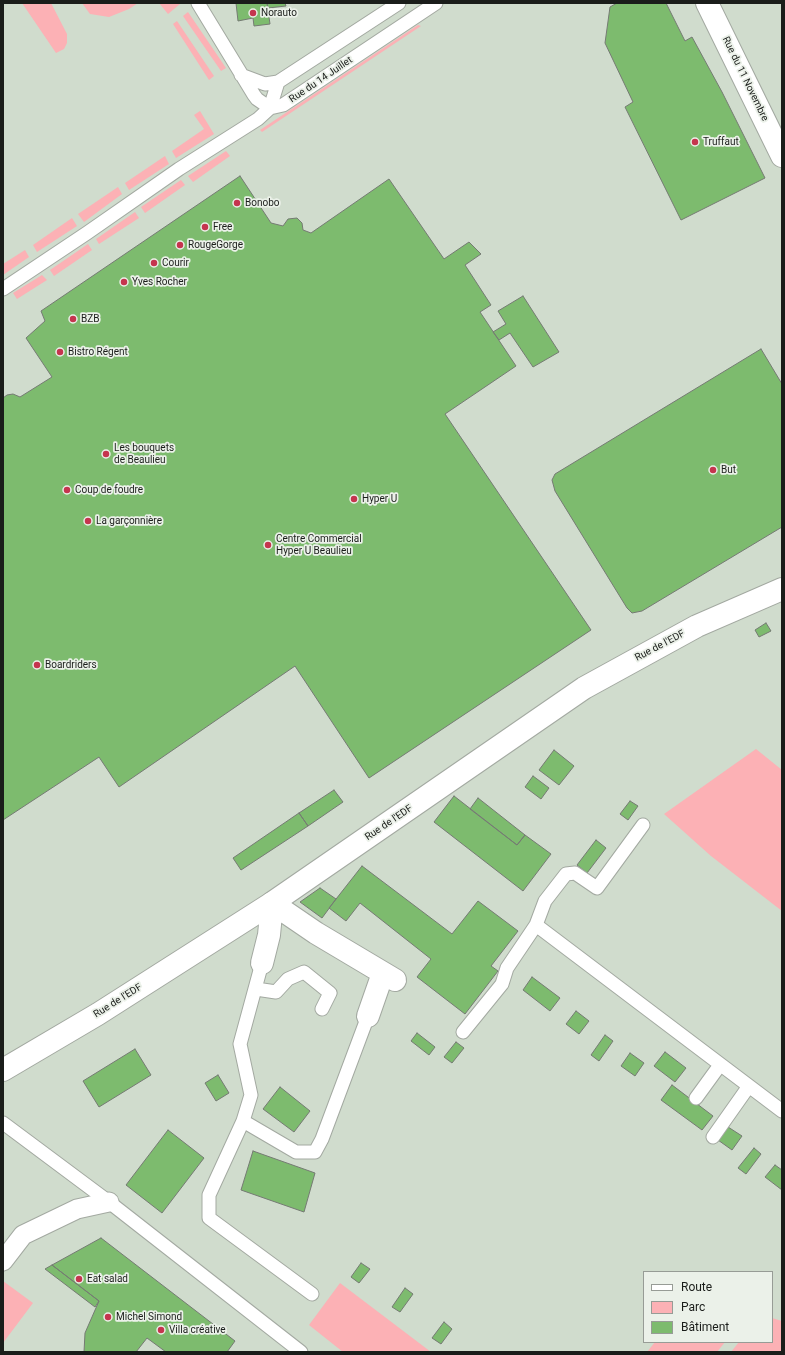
<!DOCTYPE html>
<meta charset="utf-8">
<style>
body{margin:0}
#map{position:relative;width:785px;height:1355px;overflow:hidden;background:#dde4dc;font-family:Roboto,sans-serif}
canvas{display:block}
.frame{position:absolute;inset:0;border:4px solid #1a1d1a;pointer-events:none}
.legend{position:absolute;left:643px;top:1271px;width:130px;height:72px;box-sizing:border-box;background:#ebf1e9;border:1px solid #979c96;margin:0;padding:5px 7px;list-style:none;font-size:12px;color:#1a1d1a}
.legend li{display:flex;align-items:center;gap:8px;height:20px}
.legend b{width:20px;border:1px solid #979c96}
</style>
<div id="map">
<canvas width="785" height="1355"></canvas>
<div class="frame"></div>
<ul class="legend">
<li><b style="height:5px;background:#fff"></b>Route</li>
<li><b style="height:11px;background:#fcb1b5"></b>Parc</li>
<li><b style="height:11px;background:#7dbb6e"></b>Bâtiment</li>
</ul>
</div>
<script>
const g = document.querySelector('canvas').getContext('2d');
g.lineJoin = 'round';
function fillPath(path, color) { g.fillStyle = color; g.fill(path, 'evenodd'); }
const poly = rows => new Path2D(rows.map(r => 'M' + r).join(''));
function strokePath(path, color, width, dash) { g.strokeStyle = color; g.lineWidth = width; g.lineCap = dash ? 'butt' : 'round'; g.setLineDash(dash || []); g.stroke(path); }
function write(font, color, halo, rows, align = 'center') {
  g.font = font + ' Roboto,sans-serif'; g.lineWidth = 3.5; g.setLineDash([]); g.textBaseline = 'middle'; g.strokeStyle = halo; g.fillStyle = color; for (const [text, x, y, turn = 0] of rows) {
    g.save(); g.translate(x, y); g.rotate((+turn || 0) * Math.PI / 180); g.textAlign = isNaN(turn) ? turn : align; if (halo) g.strokeText(text, 0, 0); g.fillText(text, 0, 0); g.restore();
  }
}
const built = poly([
 [3,3,782,3,782,1352,3,1352],
 [644,1272,772,1272,772,1342,644,1342]
]);
const green = poly([
 [22,3,51,3,67,34,67,43,64,49,56,53],
 [82,3,138,3,129,9,109,17,90,14],
 [159,3,179,3,180,4,168,14],
 [188,12,226,68,221,71,183,16],
 [177,21,214,76,209,80,173,24],
 [418,25,421,26,262,132,260,130],
 [200,111,214,134,176,158,172,151,204,129,194,115],
 [226,151,230,156,193,182,188,176],
 [165,156,169,164,129,190,125,183],
 [181,180,185,185,145,213,141,207],
 [118,187,122,194,84,222,78,214],
 [135,212,139,218,99,244,96,239],
 [72,218,77,226,37,252,33,245],
 [88,244,92,250,54,276,50,270],
 [25,250,29,257,3,275,3,264],
 [42,275,47,280,17,299,13,293],
 [756,749,782,770,782,911,711,856,664,814],
 [3,1281,33,1303,3,1343],
 [340,1283,431,1352,343,1352,309,1325],
 [772,1318,782,1321,782,1352,731,1352,739,1342,772,1342],
 [655,1342,725,1342,717,1352,647,1352]
]);
const building = poly([
 [236,3,267,3,270,24,254,26,253,18,238,21,236,3],
 [267,3,285,3,286,6,268,8,267,3],
 [617,3,666,3,685,41,692,37,722,92,765,178,681,220,625,107,633,102,605,43,610,7,617,3],
 [240,176,271,223,283,226,288,219,297,218,302,223,303,230,311,233,389,179,444,259,469,242,481,254,465,265,491,305,480,312,516,366,445,414,591,630,369,778,295,666,119,787,99,757,3,820,3,398,7,395,13,394,20,397,52,377,26,338,45,321,41,311,240,176],
 [523,296,559,352,533,367,510,333,499,340,493,332,506,324,498,311,523,296],
 [761,349,782,384,782,527,642,611,632,613,627,608,555,491,552,480,555,474,761,349],
 [766,623,771,631,759,637,755,630,766,623],
 [554,750,574,766,559,785,539,770,554,750],
 [533,776,549,788,541,799,525,787,533,776],
 [334,790,343,802,308,826,299,813,334,790],
 [454,796,517,845,525,835,551,854,523,891,434,822,454,796],
 [478,798,525,835,517,845,470,809,478,798],
 [630,801,638,806,628,820,620,814,630,801],
 [299,813,308,826,241,870,233,858,299,813],
 [596,840,606,848,587,873,577,865,596,840],
 [362,866,452,934,478,901,518,931,491,966,498,971,465,1014,417,977,431,959,360,903,346,921,329,908,362,866],
 [320,888,336,899,322,918,300,902,320,888],
 [532,977,560,998,550,1011,523,990,532,977],
 [576,1011,589,1021,579,1034,566,1024,576,1011],
 [417,1033,435,1047,429,1055,411,1041,417,1033],
 [605,1035,613,1041,599,1061,591,1055,605,1035],
 [456,1042,464,1048,452,1063,444,1057,456,1042],
 [135,1049,151,1075,99,1107,83,1081,135,1049],
 [665,1052,686,1068,675,1082,654,1066,665,1052],
 [630,1053,644,1063,635,1076,621,1066,630,1053],
 [218,1075,229,1093,216,1101,205,1083,218,1075],
 [672,1085,713,1116,702,1130,661,1100,672,1085],
 [280,1087,310,1111,294,1132,263,1109,280,1087],
 [728,1127,742,1136,732,1150,718,1140,728,1127],
 [168,1130,204,1158,162,1213,126,1185,168,1130],
 [754,1148,761,1154,746,1174,738,1168,754,1148],
 [253,1151,315,1173,304,1212,241,1190,253,1151],
 [775,1165,782,1170,782,1190,765,1177,775,1165],
 [101,1238,235,1341,227,1352,166,1352,147,1338,136,1352,84,1352,85,1333,99,1301,52,1265,101,1238],
 [361,1263,370,1269,359,1283,351,1277,361,1263],
 [52,1265,99,1301,95,1307,45,1269,52,1265],
 [405,1288,413,1294,400,1312,392,1307,405,1288],
 [444,1322,452,1329,441,1344,432,1338,444,1322]
]);
const service = poly([
 [198,3,254,95,257,99,270,108,283,105,436,3],
 [241,75,265,84,278,82,399,3],
 [3,289,87,233,179,169,258,119,270,108,278,82],
 [536,925,782,1111],
 [262,963,240,1044,251,1095,243,1121,209,1195,209,1218,312,1294],
 [256,989,276,992,288,979,304,972,330,993,322,1009],
 [463,1032,502,984,507,968,536,925,545,901,566,874,575,873,597,888,643,825],
 [696,1098,720,1065],
 [243,1121,296,1152,315,1152,322,1139,368,1016],
 [3,1123,109,1202,301,1352],
 [713,1137,749,1086]
]);
const pedestrian = poly([
 [3,1261,23,1235,77,1209,109,1202]
]);
const minor = poly([
 [262,963,269,935,272,903,316,933,395,980],
 [368,1016,383,973]
]);
const tertiary = poly([
 [707,3,782,156],
 [3,1070,98,1014,272,903,584,688,697,626,782,589]
]);
const markers = [
 [253,13,4,"#c5354e"],
 [695,142,4,"#c5354e"],
 [237,203,4,"#c5354e"],
 [205,227,4,"#c5354e"],
 [180,245,4,"#c5354e"],
 [154,263,4,"#c5354e"],
 [124,282,4,"#c5354e"],
 [73,319,4,"#c5354e"],
 [60,352,4,"#c5354e"],
 [106,454,4,"#c5354e"],
 [713,470,4,"#c5354e"],
 [67,490,4,"#c5354e"],
 [354,499,4,"#c5354e"],
 [88,521,4,"#c5354e"],
 [268,545,4,"#c5354e"],
 [37,665,4,"#c5354e"],
 [79,1279,4,"#c5354e"],
 [108,1317,4,"#c5354e"],
 [161,1330,4,"#c5354e"]
];
const poiNames = [
 ["Norauto",261,13],
 ["Truffaut",703,142],
 ["Bonobo",245,203],
 ["Free",213,227],
 ["RougeGorge",188,245],
 ["Courir",162,263],
 ["Yves Rocher",132,282],
 ["BZB",81,319],
 ["Bistro Régent",68,352],
 ["Les bouquets",114,448],
 ["de Beaulieu",114,460],
 ["But",721,470],
 ["Coup de foudre",75,490],
 ["Hyper U",362,499],
 ["La garçonnière",96,521],
 ["Centre Commercial",276,539],
 ["Hyper U Beaulieu",276,551],
 ["Boardriders",45,665],
 ["Eat salad",87,1279],
 ["Michel Simond",116,1317],
 ["Villa créative",169,1330]
];
const streetNames = [
 ["Rue du 11 Novembre",745,79,64],
 ["Rue du 14 Juillet",321,80,-34],
 ["Rue de l'EDF",660,646,-28],
 ["Rue de l'EDF",389,823,-34],
 ["Rue de l'EDF",118,1001,-32]
];
fillPath(built, '#d0dccd');
fillPath(green, '#fcb1b5');
fillPath(building, '#7dbb6e');
strokePath(building, '#757b73', 1);
strokePath(service, '#a3a9a1', 15);
strokePath(pedestrian, '#a3a9a1', 21);
strokePath(minor, '#a3a9a1', 24);
strokePath(tertiary, '#a3a9a1', 24);
strokePath(service, '#fff', 13);
strokePath(pedestrian, '#fff', 19);
strokePath(minor, '#fff', 22);
strokePath(tertiary, '#fff', 22);
for (const [x, y, r, color] of markers) { const dot = new Path2D(); dot.arc(x, y, r, 0, 2 * Math.PI); g.fillStyle = color; g.fill(dot); strokePath(dot, '#ebf1e9', 1.5); }
write('10px', '#1a1d1a', '#ebf1e9', poiNames, 'left');
write('10px', '#1a1d1a', '#ebf1e9', streetNames);
</script>
